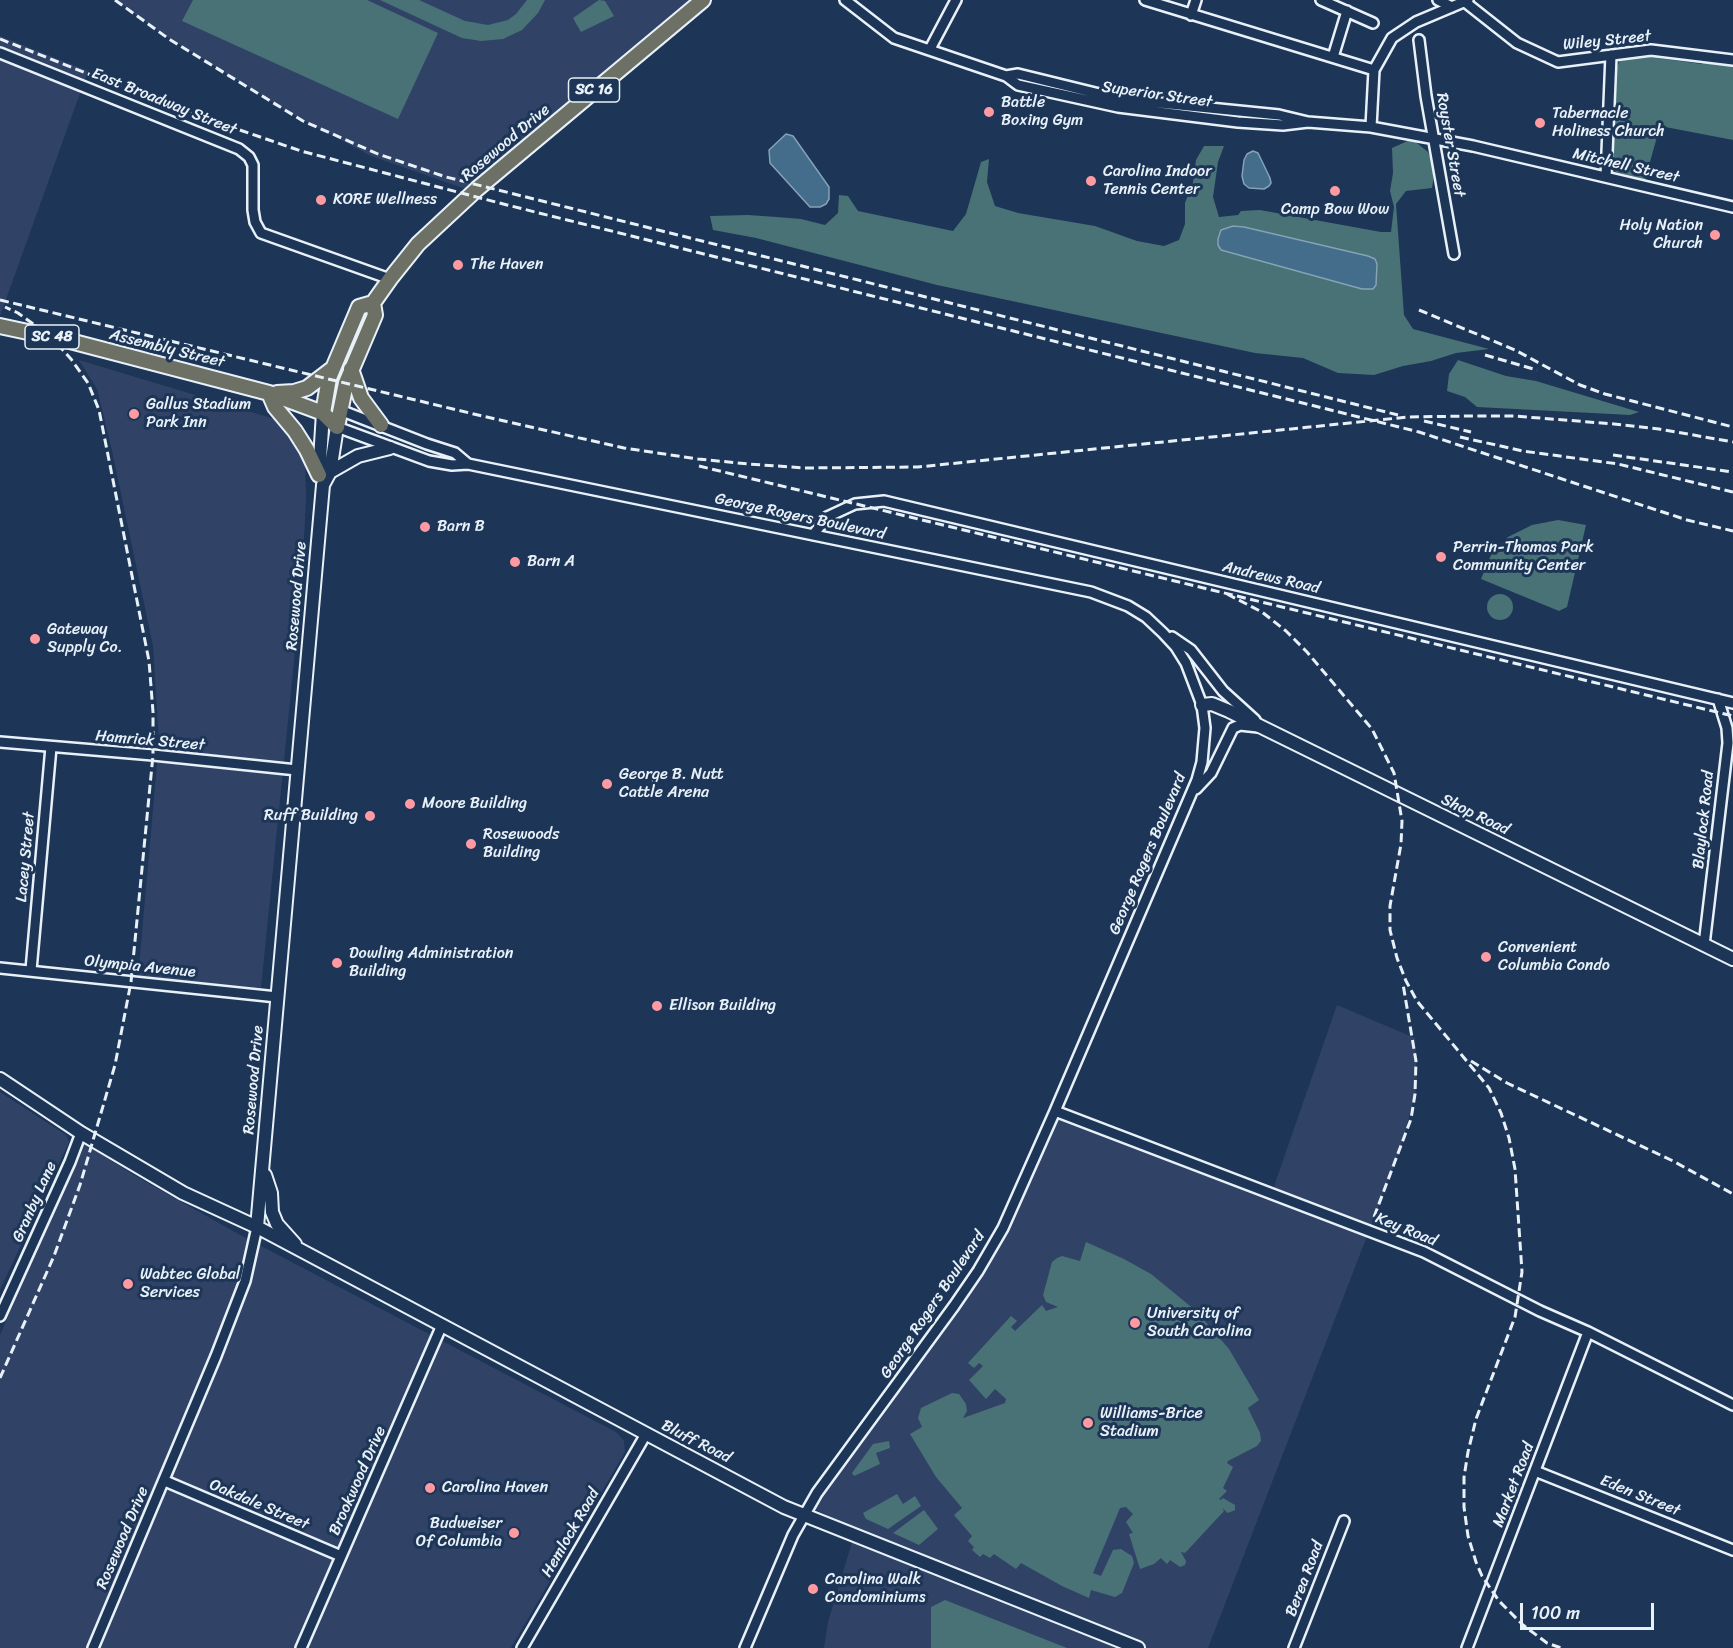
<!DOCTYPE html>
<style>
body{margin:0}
#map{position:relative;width:1733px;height:1648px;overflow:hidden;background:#1d3557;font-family:Sriracha,sans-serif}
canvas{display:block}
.scale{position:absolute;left:1520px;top:1603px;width:134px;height:27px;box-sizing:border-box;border:3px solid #e8f1f8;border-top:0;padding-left:8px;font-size:18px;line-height:21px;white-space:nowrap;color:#e8f1f8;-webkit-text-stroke:4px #1d3557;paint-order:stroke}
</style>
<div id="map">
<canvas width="1733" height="1648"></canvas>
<div class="scale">100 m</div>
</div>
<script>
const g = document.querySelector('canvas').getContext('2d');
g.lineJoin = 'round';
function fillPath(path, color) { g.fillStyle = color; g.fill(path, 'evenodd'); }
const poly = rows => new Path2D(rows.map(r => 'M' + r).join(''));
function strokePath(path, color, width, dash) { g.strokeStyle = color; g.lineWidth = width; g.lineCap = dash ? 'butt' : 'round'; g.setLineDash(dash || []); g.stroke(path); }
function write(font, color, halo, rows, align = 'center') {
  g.font = font + ' Sriracha,sans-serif'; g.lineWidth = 6; g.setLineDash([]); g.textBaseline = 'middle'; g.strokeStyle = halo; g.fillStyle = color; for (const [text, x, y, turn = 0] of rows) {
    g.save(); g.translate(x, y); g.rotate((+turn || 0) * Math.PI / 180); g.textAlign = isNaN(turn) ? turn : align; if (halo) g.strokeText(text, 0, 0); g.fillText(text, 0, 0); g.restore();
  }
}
const built = poly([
 [115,0,709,0,477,193,371,156,290,113,164,35],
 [0,36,88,71,0,316],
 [79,360,278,420,294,434,305,457,306,498,302,582,261,988,138,978,159,742,153,646,111,446,97,389],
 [1337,1005,1415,1038,1417,1086,1401,1148,1208,1648,824,1648,828,1622,856,1529,808,1506,963,1288,998,1233,1053,1110,1271,1195],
 [0,1092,66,1135,69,1142,0,1290],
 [83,1142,132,1174,242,1236,616,1432,624,1441,625,1452,511,1648,0,1648,0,1335]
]);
const green = poly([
 [193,0,367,0,438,33,398,119,182,21],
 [380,0,419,0,465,21,488,25,508,20,516,14,527,0,545,0,538,13,522,30,503,39,481,41,462,38],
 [599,0,605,1,614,16,581,32,573,18],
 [1638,55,1655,55,1658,58,1702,64,1704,61,1733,65,1733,140,1660,126,1645,180,1613,171,1615,71,1620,60],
 [1412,139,1428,152,1435,169,1432,188,1406,191,1396,204,1404,315,1413,329,1489,349,1456,353,1431,361,1403,366,1374,375,1338,373,1303,358,1255,353,937,285,756,238,713,230,710,216,748,215,777,217,801,219,825,225,838,213,839,195,848,196,858,211,953,231,966,214,981,162,989,159,987,182,995,206,1018,213,1095,226,1137,241,1164,246,1179,240,1185,224,1185,203,1193,182,1196,160,1204,146,1224,146,1218,162,1213,197,1219,217,1238,215,1241,211,1260,210,1381,232,1391,232,1394,207,1390,191,1393,173,1392,148],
 [1458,360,1506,376,1536,381,1639,412,1630,415,1477,407,1465,397,1447,391,1449,374],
 [1558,520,1586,525,1567,607,1559,611,1481,579,1491,555,1508,537,1532,525],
 '1487 607a13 13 0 1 1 26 0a13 13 0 1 1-26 0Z',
 [1086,1242,1124,1259,1151,1274,1195,1310,1229,1349,1259,1400,1248,1408,1260,1433,1261,1441,1257,1446,1228,1461,1227,1463,1233,1467,1223,1488,1227,1491,1219,1499,1221,1500,1223,1498,1235,1505,1235,1510,1228,1513,1222,1508,1224,1511,1185,1553,1181,1552,1186,1561,1185,1565,1180,1567,1170,1560,1167,1564,1161,1558,1154,1564,1140,1569,1129,1534,1133,1533,1126,1522,1133,1514,1126,1507,1120,1508,1093,1573,1101,1576,1113,1550,1121,1549,1132,1556,1134,1563,1122,1593,1115,1597,1091,1590,1089,1598,1062,1586,1021,1563,1016,1569,994,1554,990,1558,983,1554,980,1557,972,1550,974,1547,968,1541,972,1536,954,1515,962,1508,936,1477,910,1434,922,1427,918,1418,921,1408,952,1393,959,1394,966,1404,967,1411,963,1418,1005,1403,1006,1399,995,1389,986,1399,969,1380,983,1366,979,1363,974,1368,968,1363,1011,1316,1017,1321,1011,1327,1015,1331,1042,1305,1046,1311,1058,1307,1046,1302,1043,1295,1052,1262,1057,1258,1062,1256,1080,1261],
 [889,1441,890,1448,876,1453,880,1464,854,1476,852,1473,873,1444],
 [897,1494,903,1504,915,1496,921,1506,888,1529,866,1519,863,1513],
 [924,1510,938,1529,919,1545,893,1533],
 [945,1600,1067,1648,931,1648,931,1607]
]);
const water = poly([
 [786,134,793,136,829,187,829,199,826,204,820,207,810,207,770,163,769,150,786,134],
 [1253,151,1258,153,1270,178,1271,183,1269,186,1264,189,1249,188,1244,184,1242,176,1244,160,1247,154,1253,151],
 [1233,226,1244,227,1368,256,1375,259,1377,264,1376,285,1373,289,1362,289,1221,250,1218,245,1218,239,1221,230,1233,226]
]);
const street = poly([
 [845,0,894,38,1006,76,1018,85,1118,107,1238,122,1283,125,1308,122,1279,115,1120,99,1018,74,1006,76],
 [1145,0,1374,70],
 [1321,0,1373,23],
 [1438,0,1452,7],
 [1465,2,1517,43,1558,62,1651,50,1733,60],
 [1191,15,1196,0],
 [1419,40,1426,96,1454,254],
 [930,49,956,0],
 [0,53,239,149,249,157,253,165,253,210,255,222,261,233,390,279],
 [1333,57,1347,11],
 [1308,122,1371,127,1374,70,1392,38,1416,22,1468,0],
 [1371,127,1473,146,1733,207],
 [1606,177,1611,55],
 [340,410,427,444,455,453,468,464],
 [337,427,429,461,452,465,468,464,1091,592,1128,606,1146,617,1163,633,1176,647,1186,663,1202,705,1205,728,1202,762,1197,780,1055,1111,1003,1228,978,1271,954,1306,817,1493,793,1535,745,1648],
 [813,535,827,517,855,504,884,501,1733,703],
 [1172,637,1191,650,1223,691,1255,720],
 [0,742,153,755,297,770],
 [1196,789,1211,773,1233,728,1240,725,1258,727],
 [1704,945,1728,743,1727,728,1718,699],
 [0,968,277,997],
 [31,970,51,747],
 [1055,1111,1424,1252,1540,1311,1588,1332,1733,1405],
 [0,1316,70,1162,81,1133],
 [1535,1471,1733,1550],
 [165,1481,341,1556],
 [93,1648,216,1356,245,1281,257,1227],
 [301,1648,442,1325],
 [522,1648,646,1434],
 [1294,1648,1344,1521],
 [1467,1648,1588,1332]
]);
const secondary = poly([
 [330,472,358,456,390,448],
 [319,475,323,413],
 [1202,705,1212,704,1229,711,1733,959],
 [0,1079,81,1133,183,1193,257,1227,784,1507,1138,1648],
 [265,1175,271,1193,272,1212,277,1224,295,1244],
 [257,1227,323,485,330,472,337,427]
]);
const primary = poly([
 [0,326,70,341,269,393,323,413,337,427],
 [351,369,361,398,381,425],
 [269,393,275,407,295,431,307,450,319,475],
 [277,393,294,392,307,388,332,369],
 [323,413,329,378,359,307,373,303,390,279,418,244,477,189,703,0],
 [337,427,346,383,375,315,373,303]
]);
const rail = poly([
 [115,0,169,39,303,121,378,154,446,177,1398,415],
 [0,39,167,105,301,151,507,205,1419,432,1687,520,1733,531],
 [0,300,482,416,624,448,698,459,749,464,804,468,918,467,1408,417,1470,416,1514,416,1614,424,1659,429,1733,442],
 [1419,310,1515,350,1580,385,1605,394,1733,427],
 [1485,355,1537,370],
 [1424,421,1471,432],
 [1460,437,1523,451,1618,464,1733,492],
 [1613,455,1733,472],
 [699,466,1733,716],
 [1227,594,1262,612,1286,631,1307,652,1372,729,1394,773,1402,821,1401,844,1390,906,1390,930,1397,958,1406,981,1417,1001,1489,1088,1501,1113,1509,1138,1515,1169,1522,1272,1515,1317,1476,1419,1468,1452,1464,1477,1464,1507,1468,1536,1476,1562,1482,1576,1499,1601,1523,1625,1547,1643,1561,1648],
 [1471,1061,1507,1083,1673,1161,1733,1194],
 [1374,1217,1411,1119,1415,1094,1416,1061,1403,984],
 [0,1378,54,1256,80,1185,115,1065,131,982,153,755,153,712,149,661,99,410,88,383,71,359,51,337,18,313,5,307]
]);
const markers = [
 [989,112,6,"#ff9aa2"],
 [1540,123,6,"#ff9aa2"],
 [1091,181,6,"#ff9aa2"],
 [1335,191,6,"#ff9aa2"],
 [321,200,6,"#ff9aa2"],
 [1715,235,6,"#ff9aa2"],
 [458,265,6,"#ff9aa2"],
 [134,414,6,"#ff9aa2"],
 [425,527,6,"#ff9aa2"],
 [1441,557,6,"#ff9aa2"],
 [515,562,6,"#ff9aa2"],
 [35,639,6,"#ff9aa2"],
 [607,784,6,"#ff9aa2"],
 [410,804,6,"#ff9aa2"],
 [370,816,6,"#ff9aa2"],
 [471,844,6,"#ff9aa2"],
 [1486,957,6,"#ff9aa2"],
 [337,963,6,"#ff9aa2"],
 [657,1006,6,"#ff9aa2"],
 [128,1284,6,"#ff9aa2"],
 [1135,1323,6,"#ff9aa2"],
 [1088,1423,6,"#ff9aa2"],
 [430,1488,6,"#ff9aa2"],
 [514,1533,6,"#ff9aa2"],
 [813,1589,6,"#ff9aa2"]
];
const shields = [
 [594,90,51],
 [52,337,54]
];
const shieldNames = [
 ["SC 16",594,90],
 ["SC 48",52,337]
];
const streetNames = [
 ["Wiley Street",1607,41,-6],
 ["Superior Street",1157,95,8],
 ["East Broadway Street",164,102,22],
 ["Rosewood Drive",506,143,-40],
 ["Royster Street",1450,145,80],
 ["Mitchell Street",1626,166,13],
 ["Assembly Street",167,349,14],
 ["George Rogers Boulevard",800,517,12],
 ["Andrews Road",1271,578,13],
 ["Rosewood Drive",297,596,-85],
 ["Hamrick Street",150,741,5],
 ["Shop Road",1475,815,26],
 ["Blaylock Road",1704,820,-84],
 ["George Rogers Boulevard",1148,854,-67],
 ["Lacey Street",26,857,-85],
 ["Olympia Avenue",140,967,6],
 ["Rosewood Drive",254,1080,-85],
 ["Granby Lane",35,1202,-66],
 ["Key Road",1406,1230,22],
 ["George Rogers Boulevard",933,1305,-56],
 ["Bluff Road",696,1442,27],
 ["Brookwood Drive",358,1481,-66],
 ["Market Road",1514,1485,-69],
 ["Eden Street",1640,1496,22],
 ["Oakdale Street",259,1505,23],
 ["Hemlock Road",571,1533,-60],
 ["Rosewood Drive",123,1538,-67],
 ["Berea Road",1305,1579,-69]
];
const poiNames = [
 ["Battle",1001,103],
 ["Boxing Gym",1001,121],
 ["Tabernacle",1552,114],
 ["Holiness Church",1552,132],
 ["Carolina Indoor",1103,172],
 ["Tennis Center",1103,190],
 ["KORE Wellness",333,200],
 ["Camp Bow Wow",1335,210,"center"],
 ["Holy Nation",1703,226,"right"],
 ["Church",1703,244,"right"],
 ["The Haven",470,265],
 ["Gallus Stadium",146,405],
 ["Park Inn",146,423],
 ["Barn B",437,527],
 ["Perrin-Thomas Park",1453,548],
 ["Community Center",1453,566],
 ["Barn A",527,562],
 ["Gateway",47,630],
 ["Supply Co.",47,648],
 ["George B. Nutt",619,775],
 ["Cattle Arena",619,793],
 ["Moore Building",422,804],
 ["Ruff Building",358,816,"right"],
 ["Rosewoods",483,835],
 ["Building",483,853],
 ["Convenient",1498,948],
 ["Columbia Condo",1498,966],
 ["Dowling Administration",349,954],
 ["Building",349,972],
 ["Ellison Building",669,1006],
 ["Wabtec Global",140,1275],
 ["Services",140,1293],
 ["University of",1147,1314],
 ["South Carolina",1147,1332],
 ["Williams-Brice",1100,1414],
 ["Stadium",1100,1432],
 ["Carolina Haven",442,1488],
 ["Budweiser",502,1524,"right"],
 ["Of Columbia",502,1542,"right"],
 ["Carolina Walk",825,1580],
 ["Condominiums",825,1598]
];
fillPath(built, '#304367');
fillPath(green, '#487276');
fillPath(water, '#436d8a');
strokePath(water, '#85a2b6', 1.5);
strokePath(street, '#e8f1f8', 14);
strokePath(secondary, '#e8f1f8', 16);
strokePath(primary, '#e8f1f8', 18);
strokePath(street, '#1d3557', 9);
strokePath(secondary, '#1d3557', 12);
strokePath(primary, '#6c7065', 14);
strokePath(rail, '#e8f1f8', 3, [9, 4.5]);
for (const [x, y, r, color] of markers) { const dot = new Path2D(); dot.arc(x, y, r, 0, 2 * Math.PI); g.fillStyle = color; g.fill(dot); strokePath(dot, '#1d3557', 2); }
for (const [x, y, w] of shields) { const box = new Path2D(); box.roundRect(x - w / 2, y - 12, w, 24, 4.5); g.fillStyle = '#1d3557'; g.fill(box); strokePath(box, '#e8f1f8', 1.5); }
write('bold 15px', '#e8f1f8', null, shieldNames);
write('16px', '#e8f1f8', '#1d3557', streetNames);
write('16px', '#e8f1f8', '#1d3557', poiNames, 'left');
</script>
